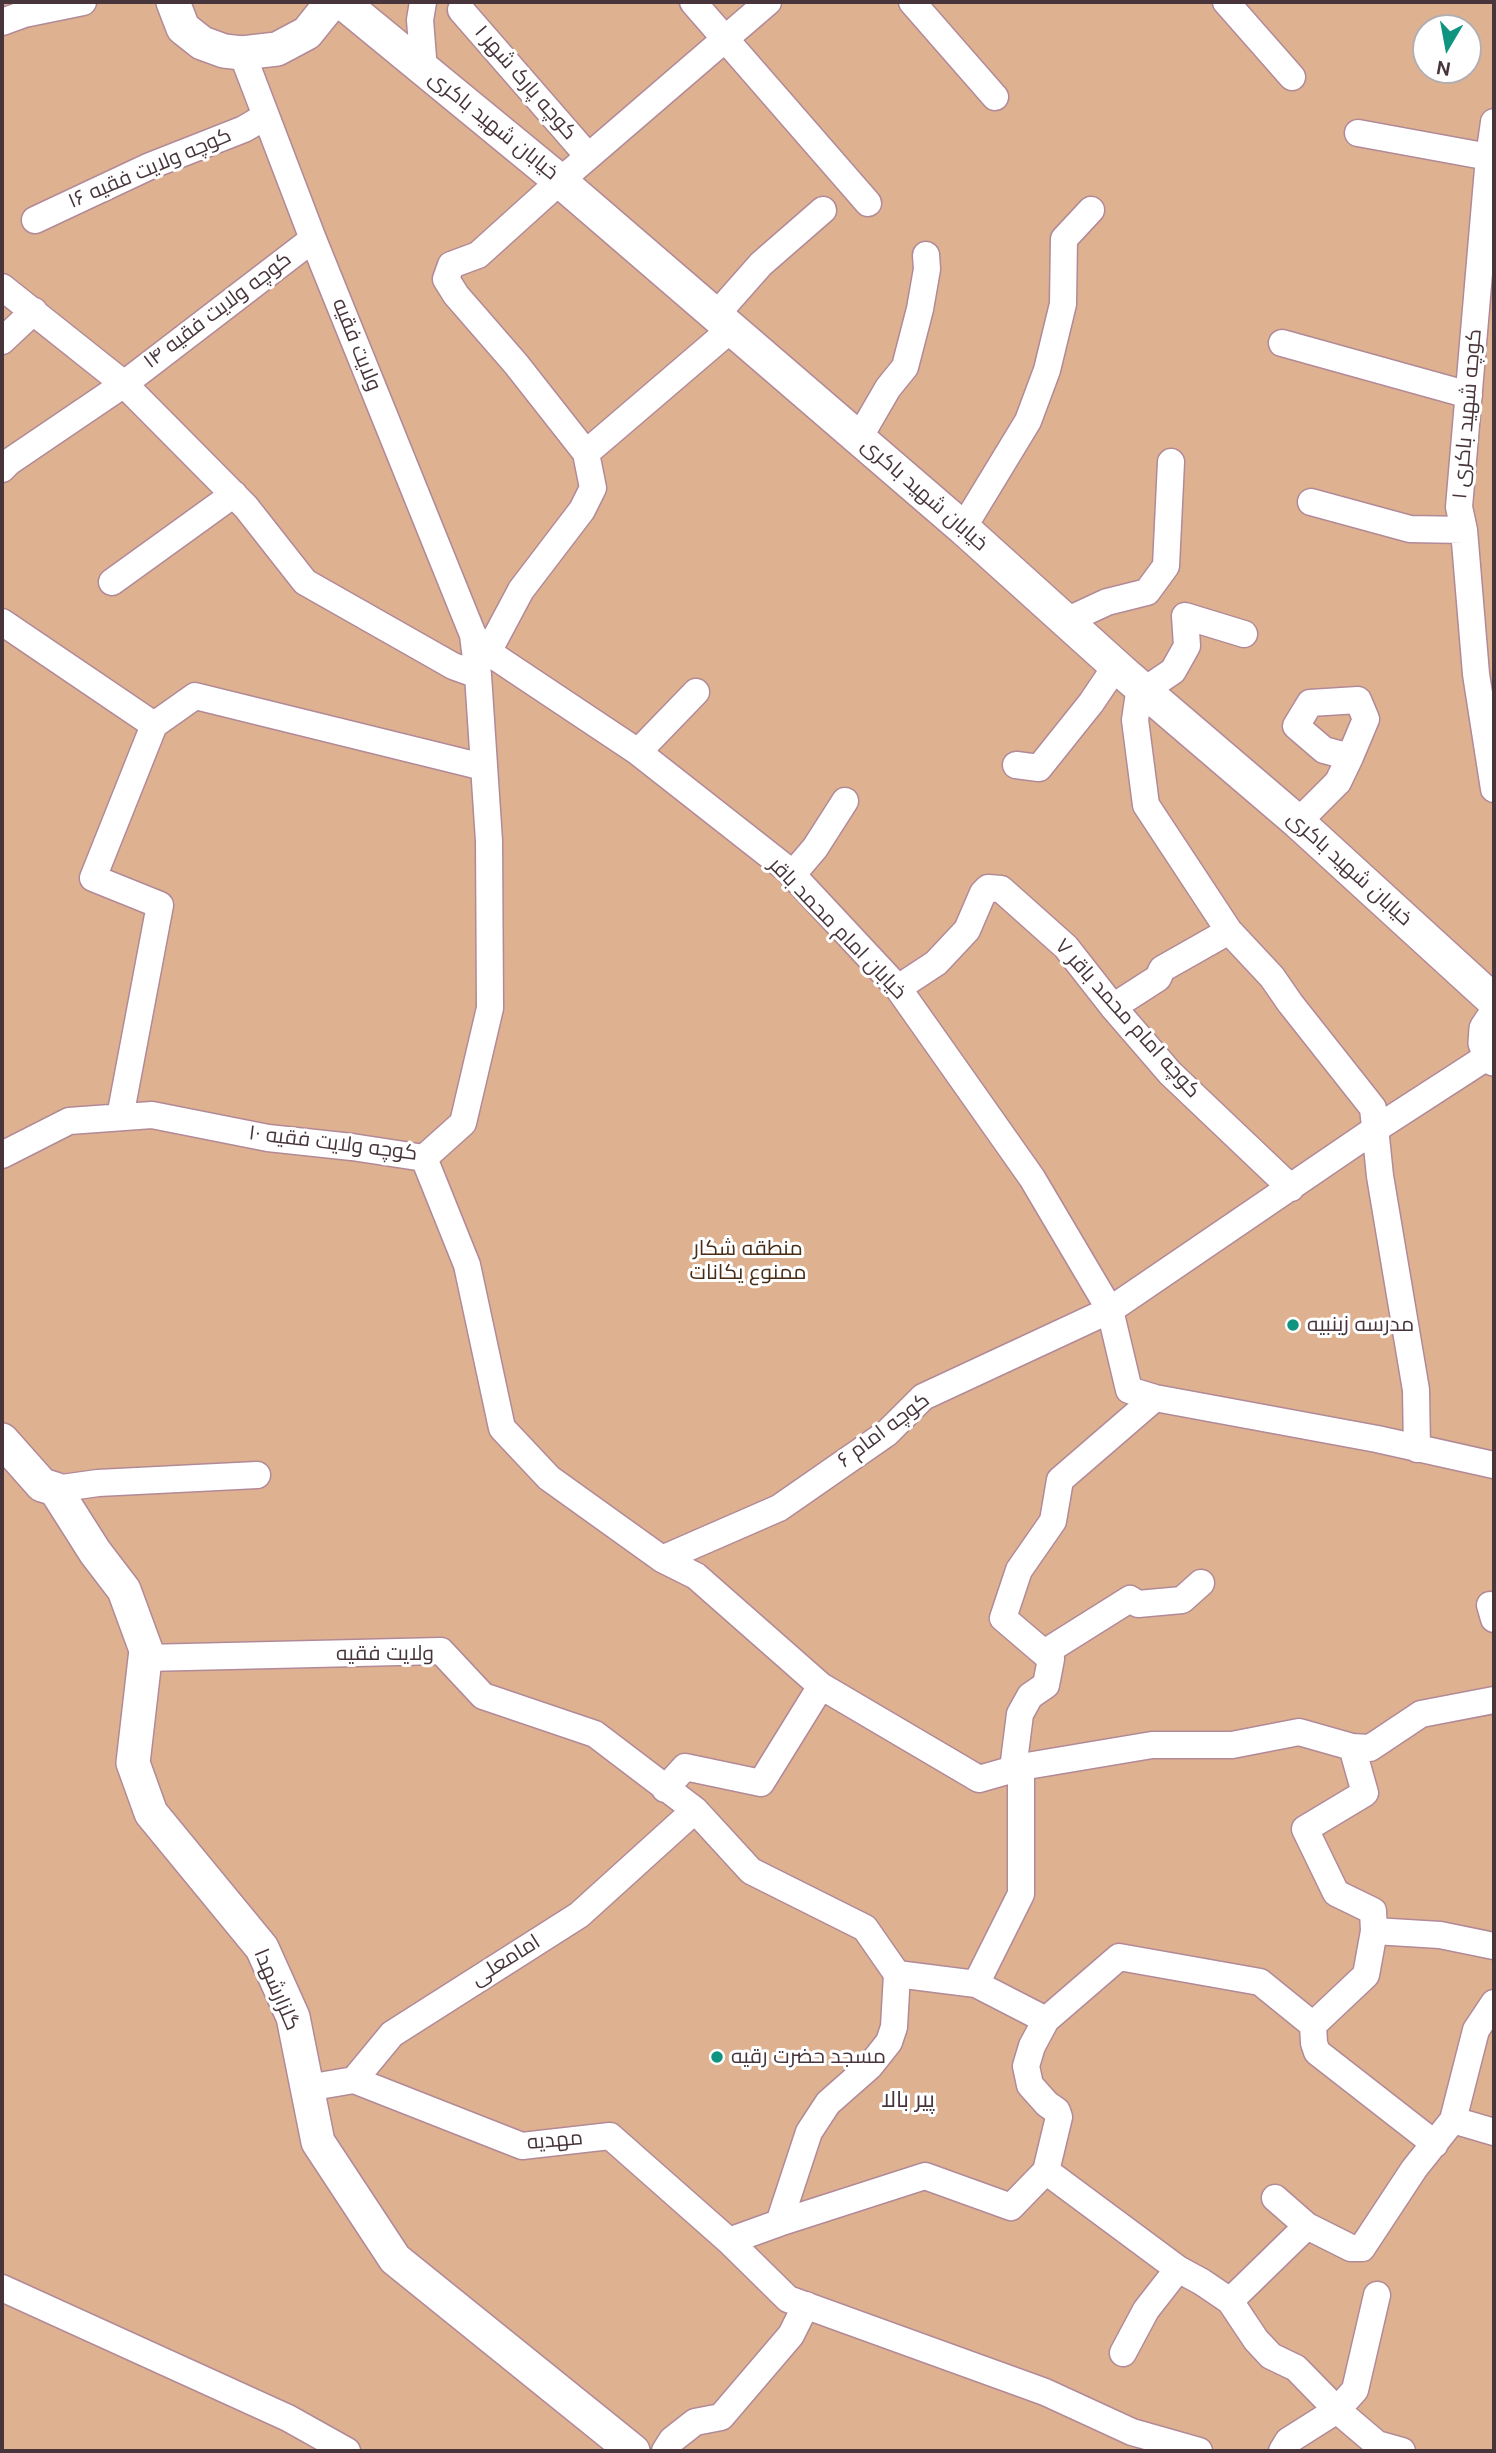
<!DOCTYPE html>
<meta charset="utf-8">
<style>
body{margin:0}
#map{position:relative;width:1496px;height:2453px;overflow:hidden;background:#fee3eb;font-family:"DM Sans",sans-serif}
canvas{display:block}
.frame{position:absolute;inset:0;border:4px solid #47353b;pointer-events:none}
.north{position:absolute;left:1412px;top:14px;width:70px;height:70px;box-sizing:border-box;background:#fff;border:2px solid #b5aeb1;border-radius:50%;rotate:190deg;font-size:19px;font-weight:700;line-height:28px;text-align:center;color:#47353b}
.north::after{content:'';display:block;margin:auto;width:24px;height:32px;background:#0e947f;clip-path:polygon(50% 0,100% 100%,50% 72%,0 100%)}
</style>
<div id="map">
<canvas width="1496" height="2453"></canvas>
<div class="frame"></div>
<div class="north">N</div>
</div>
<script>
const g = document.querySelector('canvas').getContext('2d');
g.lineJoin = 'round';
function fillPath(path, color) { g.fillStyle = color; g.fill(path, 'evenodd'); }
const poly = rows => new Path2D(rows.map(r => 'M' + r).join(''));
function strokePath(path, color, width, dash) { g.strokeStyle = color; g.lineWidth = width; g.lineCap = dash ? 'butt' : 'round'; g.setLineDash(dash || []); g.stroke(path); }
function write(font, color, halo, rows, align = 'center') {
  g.font = font + ' "DM Sans",Cairo,sans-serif'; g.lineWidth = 6; g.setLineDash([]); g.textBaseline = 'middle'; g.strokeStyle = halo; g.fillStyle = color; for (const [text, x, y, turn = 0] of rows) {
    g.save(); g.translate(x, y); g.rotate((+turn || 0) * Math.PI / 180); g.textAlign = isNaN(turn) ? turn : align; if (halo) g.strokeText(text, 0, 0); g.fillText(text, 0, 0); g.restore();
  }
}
const green = poly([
 [2,2,1494,2,1494,2451,2,2451],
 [1426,28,1468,28,1468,70,1426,70]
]);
const minor = poly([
 [423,2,420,20,424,70],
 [693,2,868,203],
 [912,2,995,97],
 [1226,2,1292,77],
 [461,10,588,156],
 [2,22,24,14,83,2],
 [1494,122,1489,157,1459,507,1464,530,1476,674,1494,789],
 [1358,133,1489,157],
 [35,220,150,166,244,129,266,116],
 [2,287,124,384,246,507,305,582,453,666,478,675],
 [716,315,761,264,823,210],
 [2,341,34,311],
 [1282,343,1469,395],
 [859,438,888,388,905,367,920,309,927,269,926,255],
 [586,453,731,329],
 [2,469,9,462,124,384,313,239],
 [1311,502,1410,529,1464,530],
 [963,528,1028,421,1047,370,1063,304,1064,239,1091,210],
 [112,582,234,494],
 [1066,621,1107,602,1147,592,1166,566,1171,462],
 [2,622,154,725,195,696,483,767],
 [473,635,488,652,638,752,787,869,898,988,1032,1178,1110,1310,1129,1390,1155,1398,1377,1439,1494,1465],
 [488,652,521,590,582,510,593,488,586,453,516,364,456,295,446,279,451,265,478,255,560,181,768,2],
 [1140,686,1135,720,1146,805,1229,931,1272,977,1290,1003,1373,1108,1380,1176,1416,1390,1417,1449],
 [1145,690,1173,671,1187,646,1185,616,1244,634],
 [638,752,696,692],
 [1016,765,1039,768,1091,703,1116,666],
 [1298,822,1338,782,1350,757,1366,719,1358,700,1310,703,1296,726,1324,750,1350,757],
 [792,875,815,848,845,801],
 [898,988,936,963,967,930,983,893,988,888,1001,889,1066,947,1113,1007,1170,1073,1291,1188],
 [1113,1007,1158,978,1162,969,1229,931],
 [120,1117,160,905,93,878,154,725],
 [2,1155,69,1121,152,1115,268,1138,352,1147,424,1158,463,1123,490,1008,489,841,478,675,473,635,313,239,242,53],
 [424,1158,467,1265,502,1428,549,1478,662,1559,696,1576,821,1686,979,1779,1021,1767,1152,1745,1232,1745,1299,1732,1352,1747,1370,1748,1421,1714,1494,1700],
 [55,1489,98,1483,257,1475],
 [662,1559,779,1508,887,1433,923,1397,1110,1310,1377,1128,1490,1055],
 [1490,1605,1494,1619],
 [1044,1653,1130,1599,1138,1604,1182,1600,1201,1583],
 [145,1658,441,1651,483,1696,595,1734,695,1810,751,1871,865,1928,897,1974,976,1984],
 [1352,1747,1365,1793,1305,1829,1336,1893,1373,1911,1374,1931,1440,1935,1494,1946],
 [1021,1767,1021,1894,976,1984,1046,2020],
 [1013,1769,1020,1714,1030,1696,1046,1685,1051,1659,1003,1618,1019,1570,1053,1521,1060,1480,1155,1398],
 [665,1789,685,1767,761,1783,821,1686],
 [897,1974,894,2027,889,2042,870,2066,828,2103,809,2132,779,2223,729,2241,788,2299,1045,2392,1132,2432,1199,2451],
 [1313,2025,1314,2043,1317,2052,1435,2144],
 [354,2080,522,2146,610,2136,729,2241],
 [307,2088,354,2080,392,2034,579,1915,695,1810],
 [1453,2120,1494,2132],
 [1046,2171,1178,2269,1202,2282,1230,2301,1256,2340,1271,2356,1296,2368,1337,2410,1377,2444,1402,2451],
 [1275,2198,1307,2226,1351,2248,1362,2248,1414,2169,1453,2120,1476,2030,1494,2003],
 [779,2223,925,2176,1011,2207,1046,2171,1059,2117,1057,2111,1047,2104,1030,2085,1026,2066,1032,2046,1046,2020,1119,1957,1260,1982,1313,2025,1366,1975,1374,1931],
 [2,2288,288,2418,347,2451],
 [1230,2301,1307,2226],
 [1123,2353,1146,2310,1178,2269],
 [665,2451,672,2440,695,2422,721,2417,791,2335,806,2305],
 [1282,2451,1288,2441,1337,2410,1355,2390,1377,2295]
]);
const major = poly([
 [173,2,183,28,202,43,224,51,242,53,277,49,307,33,332,2],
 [342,2,560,181,963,528,1126,675,1298,822,1494,1001],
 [1494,1017,1486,1029,1485,1043,1490,1055,1494,1059],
 [2,1440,42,1485,55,1489,95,1552,124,1590,146,1650,133,1763,151,1813,262,1948,293,2017,318,2142,395,2259,633,2451]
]);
const markers = [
 [1293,1325,7,"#0e947f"],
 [717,2057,7,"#0e947f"]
];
const streetNames = [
 ["کوچه پارک شهر ۱",525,83,49],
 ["خیابان شهید باکری",493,126,39],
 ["کوچه ولایت فقیه ۱۶",150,169,-23],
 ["کوچه ولایت فقیه ۱۴",218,311,-37],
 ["ولایت فقیه",356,345,68],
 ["کوچه شهید باکری ۱",1468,414,-85],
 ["خیابان شهید باکری",924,495,41],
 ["خیابان شهید باکری",1349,869,42],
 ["خیابان امام محمد باقر",837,929,46],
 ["کوچه امام محمد باقر ۷",1127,1019,48],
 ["کوچه ولایت فقیه ۱۰",333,1144,7],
 ["کوچه امام ۶",884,1431,-37],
 ["ولایت فقیه",385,1654],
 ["امامعلی",506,1961,-32],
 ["گلزارشهدا",276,1990,67],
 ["مهدیه",555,2141,-5]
];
const parkNames = [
 ["منطقه شکار",748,1249],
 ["ممنوع یکانات",748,1273]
];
const poiNames = [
 ["مدرسه زینبیه",1307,1325],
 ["مسجد حضرت رقیه",731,2057]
];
const neighbourhoodNames = [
 ["پیر بالا",908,2101]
];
fillPath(green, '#deb191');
strokePath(minor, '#b28a97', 29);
strokePath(major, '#b28a97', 36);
strokePath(minor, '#fff', 26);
strokePath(major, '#fff', 33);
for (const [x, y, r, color] of markers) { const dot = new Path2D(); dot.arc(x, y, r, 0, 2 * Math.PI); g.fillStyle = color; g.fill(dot); strokePath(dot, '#fff', 2.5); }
write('21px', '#47353b', '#fff', streetNames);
write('21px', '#482c15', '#fff', parkNames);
write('21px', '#47353b', '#fff', poiNames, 'left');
write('23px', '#47353b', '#fff', neighbourhoodNames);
</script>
